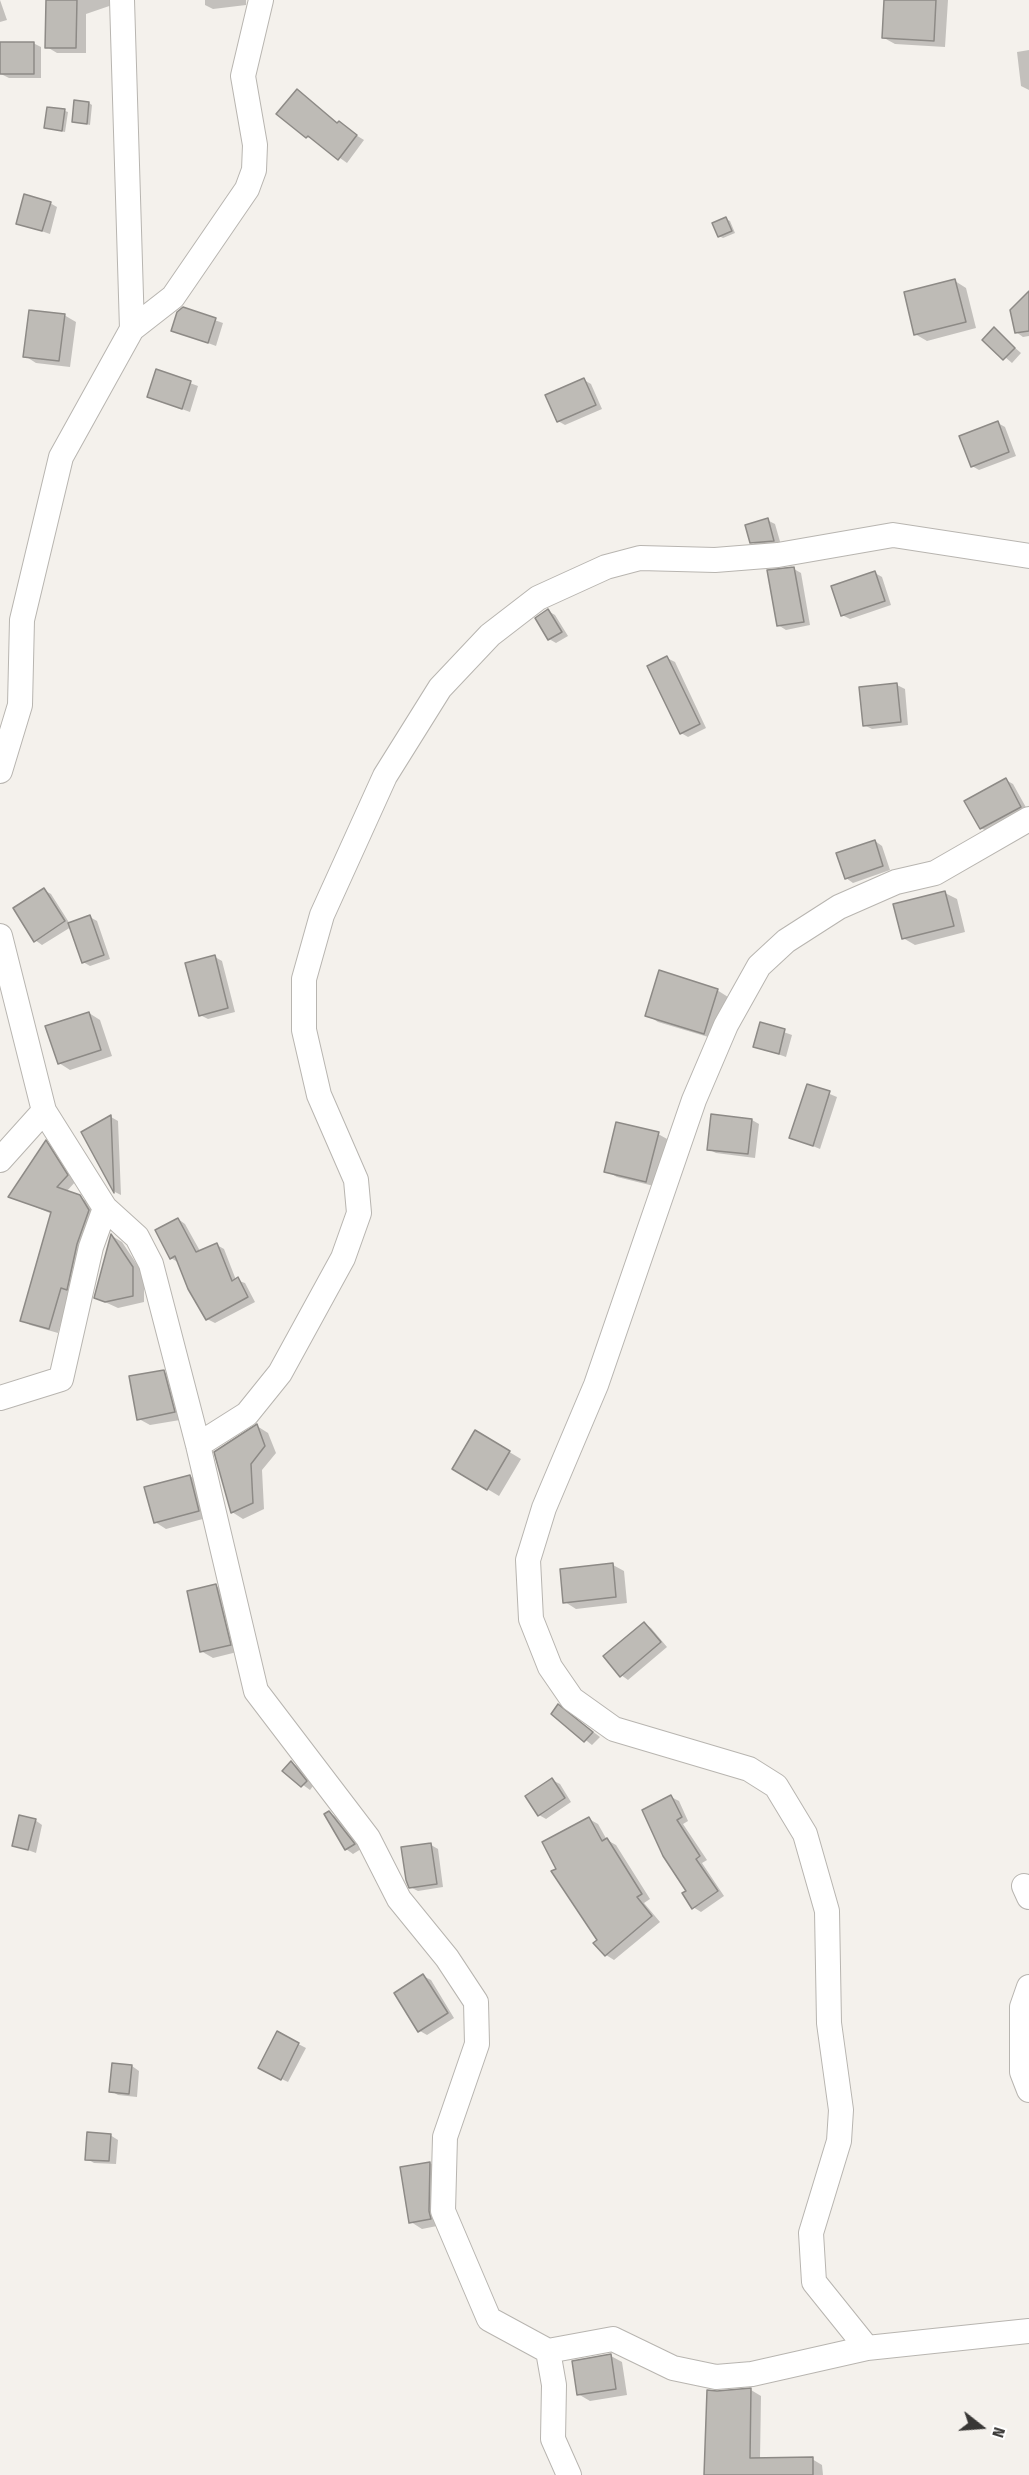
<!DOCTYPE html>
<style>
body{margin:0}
#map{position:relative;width:1029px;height:2475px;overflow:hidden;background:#f4f1ec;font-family:"Fira Sans Condensed",sans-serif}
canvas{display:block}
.north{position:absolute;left:951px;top:2397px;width:60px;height:60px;-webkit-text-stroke:4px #fff;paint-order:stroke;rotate:107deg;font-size:16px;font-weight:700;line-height:24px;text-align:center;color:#383735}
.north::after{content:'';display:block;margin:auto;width:21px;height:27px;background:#383735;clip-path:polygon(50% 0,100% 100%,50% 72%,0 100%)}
</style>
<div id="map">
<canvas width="1029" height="2475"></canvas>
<div class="north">N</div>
</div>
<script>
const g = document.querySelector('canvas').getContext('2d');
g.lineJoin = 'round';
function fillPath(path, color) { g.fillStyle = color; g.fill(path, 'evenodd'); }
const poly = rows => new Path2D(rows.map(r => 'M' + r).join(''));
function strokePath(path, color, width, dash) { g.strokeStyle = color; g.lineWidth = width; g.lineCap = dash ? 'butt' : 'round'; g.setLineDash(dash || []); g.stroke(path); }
const shadow = poly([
 [0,0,7,20,0,22],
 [47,0,120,0,118,3,86,14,86,53,57,53,47,47],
 [205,0,246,0,246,5,213,9,205,5],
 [886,0,948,0,945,47,895,44,884,38],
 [33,43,41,47,41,78,9,78,1,74],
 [1029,50,1029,90,1021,86,1017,52],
 [304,96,338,124,364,140,347,163,315,140,307,137,279,114],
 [89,103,92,105,90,125,74,121],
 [65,111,68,112,65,132,46,128],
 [50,203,57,207,50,234,18,223],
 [726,219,730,221,735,233,723,238,719,236],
 [955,281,966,288,976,328,927,341,915,334],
 [1029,296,1029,336,1023,337,1016,332],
 [183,309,223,323,216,346,173,330],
 [64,315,76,322,70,367,36,363,25,356],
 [997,332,1021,353,1012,363,984,339],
 [157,371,198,386,190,412,149,397],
 [584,380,591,384,602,409,565,425,558,421],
 [998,423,1005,427,1016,456,979,470,972,466],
 [767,520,775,524,781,545,759,546,751,542],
 [794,569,801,573,810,625,786,630,778,625],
 [875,573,882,577,891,605,850,619,842,615],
 [548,611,555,615,568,636,556,643,549,639],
 [667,658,675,662,706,728,688,737,681,733],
 [897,685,905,689,908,725,872,729,864,725],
 [1006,780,1013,784,1028,811,988,832,981,828],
 [875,841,882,846,890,870,853,883,846,878],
 [44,890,51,894,70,924,90,917,97,921,110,959,90,966,83,962,71,927,42,945,35,940],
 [945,893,957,899,965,932,915,945,903,938],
 [215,957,222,961,235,1012,208,1019,200,1015],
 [717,990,728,997,715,1039,658,1022,647,1015],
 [89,1013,100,1020,112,1056,70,1070,59,1063],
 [761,1024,792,1035,786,1057,755,1046],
 [808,1085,837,1097,820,1149,791,1137],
 [111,1117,118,1121,121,1195,115,1192,83,1132],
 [752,1120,759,1124,755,1158,716,1153,708,1149],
 [658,1134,669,1140,658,1187,617,1177,606,1171],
 [46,1142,55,1147,76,1181,66,1192,89,1202,98,1216,70,1292,58,1333,30,1325,21,1320,52,1214,10,1196],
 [178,1219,185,1224,200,1251,217,1245,224,1249,236,1280,245,1283,255,1302,215,1323,207,1319,179,1263,171,1258],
 [112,1236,122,1242,144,1275,144,1302,118,1308,96,1298],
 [163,1371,175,1378,186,1419,150,1425,139,1419],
 [257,1426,268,1433,276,1453,262,1470,264,1509,243,1519,232,1512],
 [476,1432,521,1459,499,1496,454,1469],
 [190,1476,202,1483,210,1517,166,1529,155,1522],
 [613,1565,624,1571,627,1603,576,1609,565,1602],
 [216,1586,227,1592,241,1651,213,1658,201,1651],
 [644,1623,651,1628,667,1647,628,1680,621,1675],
 [566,1711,600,1737,592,1745,553,1714],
 [292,1763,299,1767,313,1786,310,1790,284,1771],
 [552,1780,560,1784,571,1802,546,1819,539,1815],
 [671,1797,679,1801,688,1821,683,1824,707,1860,702,1863,724,1896,701,1912,693,1907,688,1892],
 [329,1813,337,1817,361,1849,353,1854,346,1849],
 [589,1819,598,1824,607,1840,616,1845,650,1899,644,1903,660,1922,614,1960,606,1955,599,1940],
 [35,1820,42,1825,36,1853,14,1845],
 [431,1845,438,1849,443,1887,418,1891,410,1887],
 [423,1976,431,1980,454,2018,427,2035,420,2031,396,1993],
 [277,2033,306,2048,288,2082,267,2072],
 [132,2066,139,2071,137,2097,118,2095,111,2091],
 [110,2135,118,2140,116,2164,94,2163,87,2159],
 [430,2163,441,2170,442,2225,422,2229,411,2222],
 [611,2356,622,2362,627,2395,590,2401,578,2394],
 [751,2390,761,2396,760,2459,812,2459,822,2465,823,2475,708,2475]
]);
const building = poly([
 [46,0,77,0,76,48,45,48,46,0],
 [884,0,936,0,934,41,882,38,884,0],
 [0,42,34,42,34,74,0,74,0,42],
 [297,89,337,123,339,121,357,135,338,160,308,136,306,138,276,114,297,89],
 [74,100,89,102,87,124,72,122,74,100],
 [47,107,65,109,62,131,44,128,47,107],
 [24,194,51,202,42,231,16,224,24,194],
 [726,217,732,231,718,237,712,223,726,217],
 [955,279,966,322,914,335,904,292,955,279],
 [1029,291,1029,331,1015,333,1010,310,1029,291],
 [183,307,216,318,208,343,171,331,177,312,183,307],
 [29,310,65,314,59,361,23,357,29,310],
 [994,327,1015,348,1003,360,982,340,994,327],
 [156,369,191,381,182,409,147,397,156,369],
 [584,378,596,405,557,422,545,395,584,378],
 [998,421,1009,452,971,467,959,436,998,421],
 [768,518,774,541,750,543,745,525,768,518],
 [794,567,804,622,777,626,767,570,794,567],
 [875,571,885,601,841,616,831,586,875,571],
 [548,609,562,632,548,640,535,618,548,609],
 [667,656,700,724,680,734,647,666,667,656],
 [897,683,901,722,863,726,859,687,897,683],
 [1006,778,1021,807,980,829,964,801,1006,778],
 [875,840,883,866,845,879,836,853,875,840],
 [44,888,65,921,34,942,13,908,44,888],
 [945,891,954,926,902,939,893,904,945,891],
 [90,915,104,955,82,963,68,923,90,915],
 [215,955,228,1008,199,1016,185,963,215,955],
 [659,970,718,989,704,1034,645,1016,659,970],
 [89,1012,101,1050,58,1064,45,1026,89,1012],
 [760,1022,785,1029,779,1054,753,1047,760,1022],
 [807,1084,830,1091,813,1146,789,1138,807,1084],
 [711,1114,752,1119,748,1154,707,1150,711,1114],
 [111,1115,114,1193,81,1132,111,1115],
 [616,1122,659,1132,646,1182,604,1172,616,1122],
 [46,1140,68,1175,57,1187,80,1195,89,1210,77,1244,67,1290,61,1288,49,1329,20,1321,51,1212,8,1197,46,1140],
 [178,1218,196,1252,217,1243,232,1281,238,1277,248,1297,206,1320,188,1289,175,1256,170,1259,155,1230,178,1218],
 [111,1234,133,1267,133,1296,105,1302,94,1298,111,1234],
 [164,1370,175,1412,137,1420,129,1376,164,1370],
 [257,1424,265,1446,251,1464,253,1503,231,1513,214,1452,257,1424],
 [475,1430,510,1451,487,1490,452,1469,475,1430],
 [190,1475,199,1511,154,1523,144,1487,190,1475],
 [613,1563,616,1597,563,1603,560,1569,613,1563],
 [216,1584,231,1645,200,1652,187,1591,216,1584],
 [644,1622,661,1642,620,1677,603,1656,644,1622],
 [558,1704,593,1732,584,1742,551,1714,558,1704],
 [291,1761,307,1781,301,1787,282,1771,291,1761],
 [552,1778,565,1798,538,1816,525,1796,552,1778],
 [671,1795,682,1817,677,1820,700,1856,696,1859,718,1891,692,1909,682,1893,686,1891,663,1856,642,1810,671,1795],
 [329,1811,355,1844,345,1850,324,1814,329,1811],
 [19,1815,36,1819,28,1850,12,1846,19,1815],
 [589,1817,602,1841,607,1838,642,1894,637,1897,652,1916,605,1956,593,1943,597,1940,551,1871,556,1869,542,1842,589,1817],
 [431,1843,437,1884,409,1888,406,1880,401,1847,431,1843],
 [423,1974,448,2013,418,2032,394,1993,423,1974],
 [277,2031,299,2043,281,2080,258,2068,277,2031],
 [112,2063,132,2065,129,2094,109,2092,112,2063],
 [87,2132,111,2134,109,2161,85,2160,87,2132],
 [430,2162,429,2211,431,2219,409,2223,400,2167,430,2162],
 [611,2354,616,2389,577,2395,572,2361,611,2354],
 [751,2388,750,2458,813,2457,813,2475,704,2475,707,2390,717,2391,751,2388]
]);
const minor = poly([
 [122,0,132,329],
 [0,771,20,705,22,620,61,457,132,329,173,297,247,189,254,170,255,145,243,76,261,0],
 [0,936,44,1111,105,1208,137,1237,151,1264,198,1445,256,1691,368,1838,399,1899,447,1958,476,2002,477,2044,445,2137,443,2211,489,2319,548,2351,613,2339,673,2368,716,2377,752,2374,867,2348,1029,2331],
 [0,1160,44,1111],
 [0,1398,61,1379,91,1247,105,1208],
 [198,1445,247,1414,280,1373,343,1258,359,1213,356,1180,319,1095,304,1030,304,979,322,915,385,776,440,688,490,635,538,598,606,567,640,558,715,560,778,555,893,535,1029,556],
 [1024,1886,1029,1897],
 [1029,1987,1022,2007,1022,2072,1029,2090],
 [867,2348,814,2282,811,2233,839,2141,841,2110,829,2023,827,1911,805,1834,776,1786,749,1769,614,1729,572,1699,550,1667,531,1619,528,1560,544,1508,596,1385,694,1100,726,1025,759,966,786,941,839,907,896,882,935,873,1029,819],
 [548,2351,554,2385,553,2439,569,2475]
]);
fillPath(shadow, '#0003');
fillPath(building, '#bebbb6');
strokePath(building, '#8d8a86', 1.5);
strokePath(minor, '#b8b5b0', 26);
strokePath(minor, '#fff', 24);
</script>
